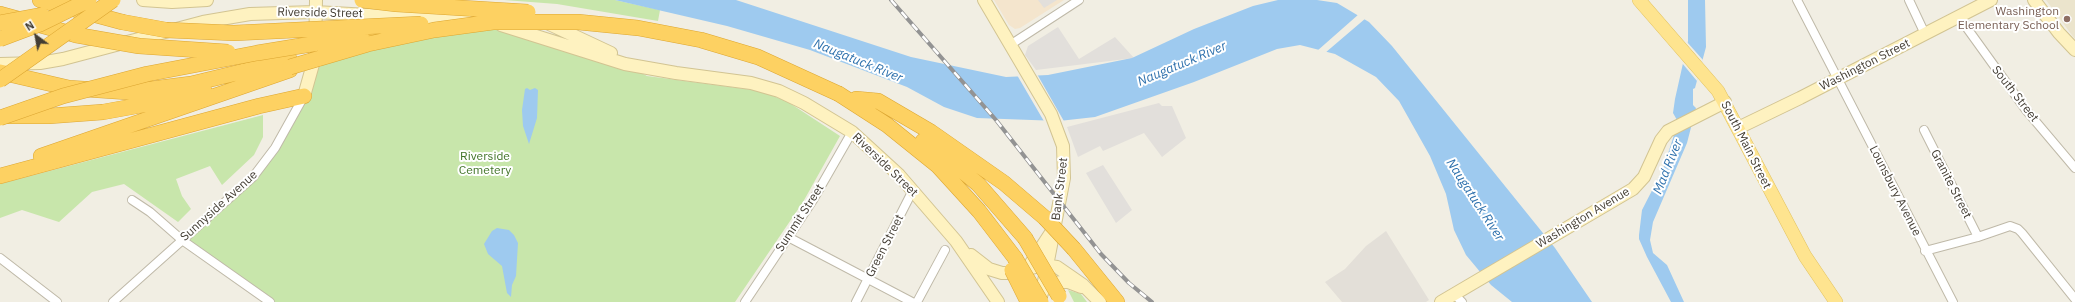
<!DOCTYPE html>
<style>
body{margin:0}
#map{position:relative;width:2075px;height:302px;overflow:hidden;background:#f1eee3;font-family:"IBM Plex Sans",sans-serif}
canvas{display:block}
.north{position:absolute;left:16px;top:16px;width:40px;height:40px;-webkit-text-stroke:3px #fff;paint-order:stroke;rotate:328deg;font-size:11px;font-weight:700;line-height:16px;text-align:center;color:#433d33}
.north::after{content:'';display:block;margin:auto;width:14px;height:18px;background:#433d33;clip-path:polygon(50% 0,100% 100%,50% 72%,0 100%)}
</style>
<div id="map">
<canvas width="2075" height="302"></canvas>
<div class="north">N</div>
</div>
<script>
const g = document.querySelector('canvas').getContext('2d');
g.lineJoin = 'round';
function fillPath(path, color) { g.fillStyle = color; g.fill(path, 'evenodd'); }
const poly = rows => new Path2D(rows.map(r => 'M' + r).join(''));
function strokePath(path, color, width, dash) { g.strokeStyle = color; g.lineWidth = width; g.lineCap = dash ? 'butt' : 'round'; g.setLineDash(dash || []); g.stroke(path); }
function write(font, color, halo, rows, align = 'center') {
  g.font = font + ' "IBM Plex Sans",sans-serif'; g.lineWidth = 4; g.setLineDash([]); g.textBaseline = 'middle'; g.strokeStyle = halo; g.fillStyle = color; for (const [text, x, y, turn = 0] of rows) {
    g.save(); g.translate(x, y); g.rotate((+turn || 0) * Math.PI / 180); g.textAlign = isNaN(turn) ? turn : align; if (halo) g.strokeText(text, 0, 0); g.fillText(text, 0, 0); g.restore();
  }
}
const commercial = poly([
 [994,0,1064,0,1020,28,1015,29,1009,25]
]);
const industrial = poly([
 [1386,231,1429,300,1426,302,1342,302,1325,282,1345,269,1366,246]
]);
const education = poly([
 [2046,0,2075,0,2075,39,2074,38]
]);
const green = poly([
 [504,0,615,0,660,10,658,21,557,4],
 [510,24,625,64,647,76,761,91,788,102,840,136,803,202,735,302,275,302,182,240,237,192,280,139,312,72,333,58,368,44],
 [263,115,263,137,254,155,222,185,210,166,176,179,182,196,191,209,178,222,124,184,92,192,59,222,22,210,0,218,0,184],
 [1068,290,1081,294,1087,302,1074,302]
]);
const parking = poly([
 [1038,0,1057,0,1044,8],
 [1058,27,1079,59,1115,37,1134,58,1036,70,1025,55,1028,46],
 [1159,103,1162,106,1172,106,1186,138,1162,157,1144,133,1103,151,1100,146,1078,157,1067,127],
 [1103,165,1132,210,1116,223,1086,173]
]);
const water = poly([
 [615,0,736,0,911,57,1006,77,1048,75,1132,58,1194,29,1253,6,1278,0,1317,0,1337,3,1369,22,1392,46,1555,248,1592,302,1512,302,1491,285,1466,255,1454,230,1446,194,1430,156,1399,101,1376,77,1335,54,1300,45,1277,49,1194,82,1095,117,1059,121,977,118,944,107,907,87,810,50,727,26],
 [1688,0,1705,0,1706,47,1695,88,1693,89,1693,105,1696,108,1687,143,1653,222,1650,240,1653,253,1667,265,1684,302,1671,302,1647,257,1639,239,1639,235,1642,210,1663,169,1674,135,1677,120,1673,113,1675,99,1688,41],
 [527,88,530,90,535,88,538,90,537,118,529,144,523,126,522,110,525,89],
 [497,228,509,230,514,235,518,243,516,276,512,285,511,297,507,293,502,266,488,254,484,244,492,231]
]);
const pier = poly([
 [1359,14,1366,18,1325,53,1317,51],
 [1687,42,1703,60,1697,81,1682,63],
 [1037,74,1065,123,1045,123,1017,75]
]);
const street = poly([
 [1797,0,1953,302],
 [1909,0,1925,34],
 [1959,17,2026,110,2075,168],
 [1010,45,1079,0],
 [1924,130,1978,237],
 [132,200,150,212,182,240,270,302],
 [788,237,912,302],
 [1925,251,1978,237,2010,226,2018,229,2022,233,2075,299],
 [0,258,57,302],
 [1454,294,1462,302],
 [113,302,253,177,275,148,304,96],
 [745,302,813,200,852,132],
 [856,302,913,190],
 [917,302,945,250]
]);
const secondary = poly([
 [143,0,172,2,207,0],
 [984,0,1051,114,1063,146,1064,178,1040,302],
 [2034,0,2059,33,2075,50],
 [547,23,611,53],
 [501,25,625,64,676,73,751,83,779,91,804,103,852,132,899,175,956,241,998,302],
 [0,64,40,63,63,59,203,22,250,14,315,12,477,21],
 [304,96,315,57,316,0],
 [1738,128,1800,98,1991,0],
 [971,255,989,269,1002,273,1011,273,1044,265,1057,267,1083,285,1100,302],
 [1031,263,1052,231],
 [1046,289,1052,284,1060,282,1068,282,1081,287],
 [1441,302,1633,189,1644,177,1661,140,1668,131,1725,102]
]);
const primary = poly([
 [1639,0,1718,91,1805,256,1836,302]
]);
const highway = poly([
 [40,0,122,22],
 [0,14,76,35],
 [361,36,396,30],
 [0,72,69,88,128,92,191,84,290,60],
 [839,94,887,125,938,166,979,211,1015,258],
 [856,99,878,101,931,132,1004,183,1045,218],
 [7,116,49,116,103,112,158,102,204,90],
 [923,141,950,161,978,184,1025,238],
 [41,156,290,70],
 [0,176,259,106,304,96],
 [1074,249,1117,302]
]);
const rail = poly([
 [891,0,996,120,1101,254,1129,283,1152,302]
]);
const highwayBridge = poly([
 [362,0,396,4,528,12],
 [122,22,166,30,234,33,421,24],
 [0,23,42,15],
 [76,35,139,46,228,52],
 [0,39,40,24,89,0],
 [290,67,368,44,434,30,493,22,578,22,638,28,701,40,758,57,839,94],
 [0,80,113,0],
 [0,118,63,96,147,74,257,53,361,36],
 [1045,218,1074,249],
 [1025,238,1059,296],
 [1015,258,1041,302],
 [1012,270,1028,302]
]);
const markers = [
 [2067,19,4,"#8d6e63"]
];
const educationNames = [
 ["Washington",2059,12],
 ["Elementary School",2059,26]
];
const streetNames = [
 ["Riverside Street",320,13,1],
 ["Washington Street",1865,65,-27],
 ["South Street",2015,94,52],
 ["South Main Street",1746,145,63],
 ["Riverside Street",885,165,44],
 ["Granite Street",1951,184,63],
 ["Bank Street",1060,189,-83],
 ["Lounsbury Avenue",1895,191,63],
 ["Sunnyside Avenue",219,206,-42],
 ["Summit Street",800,218,-57],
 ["Washington Avenue",1583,218,-31],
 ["Green Street",885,246,-63]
];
const parkNames = [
 ["Riverside",485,157],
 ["Cemetery",485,171]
];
const waterNames = [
 ["Naugatuck River",858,61,22],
 ["Naugatuck River",1182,64,-23],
 ["Mad River",1668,167,-68],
 ["Naugatuck River",1475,200,57]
];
fillPath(commercial, '#f4e5cd');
fillPath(industrial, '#e3dfd8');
fillPath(education, '#ebe4cc');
fillPath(green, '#c8e6ab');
fillPath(parking, '#e2dfdb');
fillPath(water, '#9ecaef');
fillPath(pier, '#f1eee3');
strokePath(street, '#bfb9a8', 10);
strokePath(secondary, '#d2c492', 14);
strokePath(primary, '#e2c25f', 14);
strokePath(highway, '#dca632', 16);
strokePath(street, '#fff', 8);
strokePath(secondary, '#fef2c0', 12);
strokePath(primary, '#fee48f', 13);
strokePath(highway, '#fdd162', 15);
strokePath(rail, '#939393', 4);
strokePath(rail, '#fff', 2.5, [8]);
strokePath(highwayBridge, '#dca632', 16, []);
strokePath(highwayBridge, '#fdd162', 15);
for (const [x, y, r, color] of markers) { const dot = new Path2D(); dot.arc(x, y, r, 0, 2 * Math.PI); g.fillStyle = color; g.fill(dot); strokePath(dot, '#fff', 1.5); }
write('12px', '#785e54', '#fff', educationNames, 'right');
write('12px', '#433d33', '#fff', streetNames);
write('12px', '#407327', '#fff', parkNames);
write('italic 13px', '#2e71ad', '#fff', waterNames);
</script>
